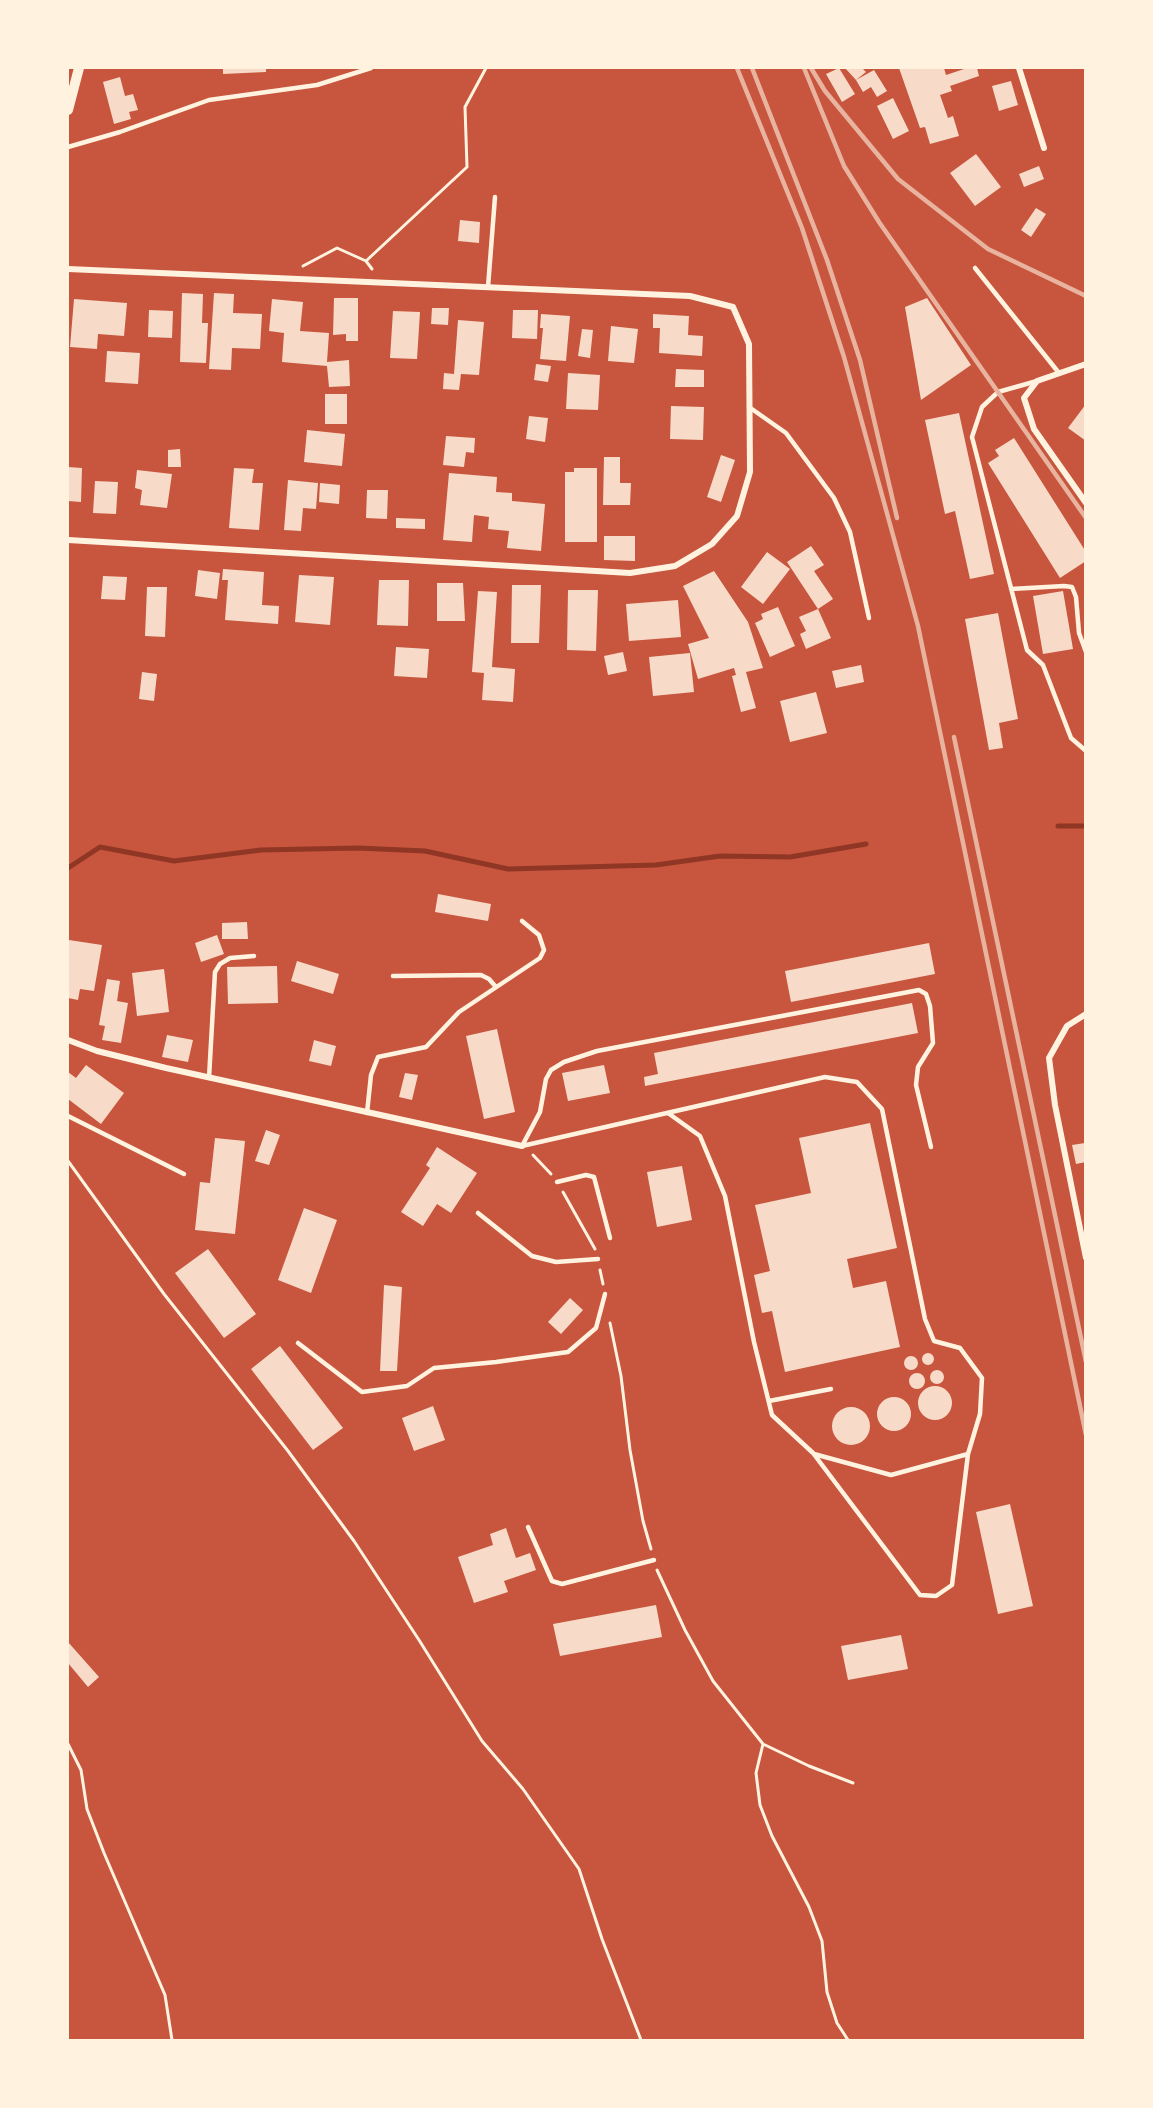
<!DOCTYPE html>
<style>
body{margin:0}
#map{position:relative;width:1153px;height:2108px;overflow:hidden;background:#c8553d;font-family:Lato,sans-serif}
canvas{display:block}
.frame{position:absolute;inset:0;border:69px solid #fff3e0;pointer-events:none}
</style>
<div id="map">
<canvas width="1153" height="2108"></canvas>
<div class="frame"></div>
</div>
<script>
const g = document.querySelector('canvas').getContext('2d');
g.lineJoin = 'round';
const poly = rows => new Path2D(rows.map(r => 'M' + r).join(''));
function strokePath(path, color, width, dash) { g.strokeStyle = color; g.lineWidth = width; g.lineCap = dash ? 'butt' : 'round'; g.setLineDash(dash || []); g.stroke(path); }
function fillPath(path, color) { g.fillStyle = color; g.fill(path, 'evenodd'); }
const stream = poly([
 [1058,826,1086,826],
 [68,868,100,847,174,861,261,850,358,848,425,851,508,869,656,865,720,856,790,857,866,844]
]);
const building = poly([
 [223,68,266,68,266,72,223,74],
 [839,68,855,94,842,102,826,74],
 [845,68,862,68,866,72,856,80],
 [899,68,944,68,946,75,967,68,977,68,979,76,950,86,952,91,940,95,948,118,953,116,959,136,930,144,925,127,920,128],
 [874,70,887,91,877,97,871,87,863,92,856,80],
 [120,77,125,96,133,94,138,110,129,112,131,119,114,124,103,82],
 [1011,81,1018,105,999,111,992,86],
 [893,98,909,131,893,139,877,106],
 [976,154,1001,187,975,206,950,173],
 [1039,166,1044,179,1024,187,1019,174],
 [1036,208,1046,214,1031,237,1021,230],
 [460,220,480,222,479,243,458,241],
 [182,293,203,294,202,323,208,323,206,363,180,362],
 [214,293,234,294,233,313,262,314,260,349,232,348,231,370,209,369],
 [334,298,358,298,358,341,346,341,346,334,333,335],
 [927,298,971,365,921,400,905,307],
 [74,299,127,303,124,336,98,334,97,349,70,347],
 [272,299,303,302,300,331,329,333,327,362,349,360,350,386,329,387,327,366,282,362,284,333,269,331],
 [432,308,449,308,448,325,431,324],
 [149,310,173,311,172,338,148,337],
 [513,310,538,310,537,339,512,338],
 [393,311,420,312,417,359,390,358],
 [541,314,570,316,566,361,540,359,543,328,540,328],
 [653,314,689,316,688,335,703,336,702,356,659,353,660,328,653,328],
 [458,320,484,322,479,375,461,374,459,390,443,389,444,373,454,374],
 [611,326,638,329,634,363,608,361],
 [582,329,593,330,590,358,578,356],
 [107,351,140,353,138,384,105,382],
 [536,364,551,366,548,382,534,380],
 [676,369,704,370,704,387,675,387],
 [568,373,600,375,598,410,566,409],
 [325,394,347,394,347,424,325,424],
 [1086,404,1086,441,1068,428],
 [671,406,704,407,703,440,670,439],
 [959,413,994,574,970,579,955,511,945,514,925,420],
 [529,416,548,418,545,442,526,439],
 [307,430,345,434,342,466,304,462],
 [446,436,475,438,474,453,466,452,464,467,443,465],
 [1014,438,1086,552,1086,561,1060,578,988,463,999,456,995,450],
 [180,449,181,467,168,467,168,450],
 [721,455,735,460,721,502,707,497],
 [604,457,620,457,620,483,631,483,630,505,603,505],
 [68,467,82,468,81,502,68,501],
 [234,468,254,469,252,483,263,483,259,530,229,528],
 [574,468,597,468,597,542,565,542,565,472,574,472],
 [137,470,172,474,167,508,140,505,142,490,135,488],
 [449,473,497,477,496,492,512,493,512,501,545,504,541,551,507,548,509,531,488,529,489,517,474,515,472,542,443,540],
 [288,480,318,483,316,509,303,508,301,531,284,530],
 [95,481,118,482,116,514,93,513],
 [320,483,340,485,339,504,319,502],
 [367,490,388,490,387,519,366,518],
 [396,518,425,519,425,529,396,528],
 [604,536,635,536,635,561,604,560],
 [811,546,824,565,814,571,833,599,818,609,787,562],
 [767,552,790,569,763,604,741,587],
 [223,569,264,572,262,605,279,606,278,624,225,620,228,580,222,580],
 [198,570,220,573,217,599,195,596],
 [714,571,748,622,763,668,746,672,756,708,741,712,732,676,736,675,734,668,698,679,688,644,709,638,683,586],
 [299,575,334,577,330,625,295,622],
 [103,576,127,577,125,600,101,599],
 [379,580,409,580,408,626,377,625],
 [437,583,463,583,465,621,437,621],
 [512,585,541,585,539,643,511,643],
 [147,587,167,587,165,637,145,636],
 [568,590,598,590,596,651,567,650],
 [478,591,497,592,492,667,515,669,513,702,482,700,484,673,472,672],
 [1063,591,1073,649,1043,654,1033,596],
 [678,600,681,637,629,641,626,604],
 [778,607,795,646,770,657,755,623,763,619,761,614],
 [818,609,831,638,806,649,800,634,806,631,799,617],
 [998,613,1018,719,999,723,1003,748,989,750,965,619],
 [396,647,429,649,427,678,394,676],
 [623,652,627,671,608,675,604,656],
 [690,653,694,692,653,696,649,657],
 [861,665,864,682,836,688,832,671],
 [142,672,157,674,154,701,139,699],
 [816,692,827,733,790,742,780,701],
 [438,894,491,904,488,921,435,912],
 [247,922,248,939,222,939,222,923],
 [217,935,224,954,201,962,195,943],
 [69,940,102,945,94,991,80,989,78,1000,68,998],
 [929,943,935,974,791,1002,785,971],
 [297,961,339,974,333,994,291,981],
 [277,966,278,1003,228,1004,227,967],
 [164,969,169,1012,137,1016,132,973],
 [107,979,120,981,117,1001,128,1003,121,1043,102,1040,105,1026,99,1025],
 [912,1003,918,1033,645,1086,644,1077,658,1074,654,1053],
 [497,1029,515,1112,484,1119,466,1036],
 [167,1035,193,1040,188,1062,162,1057],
 [314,1040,336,1046,331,1066,309,1061],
 [86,1065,124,1093,101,1124,68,1099,68,1072,76,1078],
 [604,1065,610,1093,568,1101,562,1073],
 [405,1073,418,1075,412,1100,399,1097],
 [870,1123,897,1248,847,1259,853,1288,886,1281,900,1347,785,1372,772,1311,762,1313,754,1275,770,1271,755,1205,811,1193,799,1138],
 [266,1130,280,1135,269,1165,255,1161],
 [215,1138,245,1141,235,1234,195,1230,200,1182,210,1183],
 [1085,1143,1086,1162,1076,1164,1072,1145],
 [437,1147,477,1173,451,1213,437,1204,423,1226,401,1212,430,1168,426,1165],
 [682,1166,692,1220,657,1227,647,1172],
 [304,1208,337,1220,311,1293,278,1280],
 [208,1249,256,1314,224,1338,175,1273],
 [384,1285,402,1287,397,1371,380,1371],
 [570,1298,583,1310,561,1334,548,1322],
 [280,1346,343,1428,313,1450,251,1369],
 '922 1359a6 6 0 1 1 12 0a6 6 0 1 1-12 0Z',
 '904 1363a7 7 0 1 1 14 0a7 7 0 1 1-14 0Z',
 '930 1377a7 7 0 1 1 14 0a7 7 0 1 1-14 0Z',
 '909 1381a8 8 0 1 1 16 0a8 8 0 1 1-16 0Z',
 '918 1403a17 17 0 1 1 34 0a17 17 0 1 1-34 0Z',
 '877 1414a17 17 0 1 1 34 0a17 17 0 1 1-34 0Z',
 [433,1406,445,1440,414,1451,402,1418],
 '832 1426a19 19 0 1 1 38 0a19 19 0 1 1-38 0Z',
 [1010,1504,1033,1606,998,1614,976,1512],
 [506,1528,516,1558,530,1553,536,1570,504,1581,508,1592,474,1603,458,1557,493,1545,490,1534],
 [656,1605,662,1637,560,1656,553,1624],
 [901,1635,908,1669,848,1680,841,1646],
 [68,1642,99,1677,88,1687,68,1663]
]);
const path = poly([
 [366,261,467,167,465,107,486,68],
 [303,266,337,248,366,261,372,269],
 [533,1155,551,1174],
 [68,1161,164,1294,288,1451,354,1541,419,1640,482,1741,523,1789,579,1869,602,1939,641,2040],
 [563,1192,595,1249],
 [600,1270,603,1284],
 [610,1323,621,1376,630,1450,643,1521,651,1549],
 [657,1570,685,1630,713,1681,763,1744,809,1766,853,1783],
 [68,1744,81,1770,87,1809,104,1853,165,1995,172,2040],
 [763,1744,756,1773,760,1805,772,1836,809,1907,822,1941,827,1992,837,2023,848,2040]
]);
const service = poly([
 [68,147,120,132,209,100,317,85,371,68],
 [975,268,1059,373],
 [488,287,495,197],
 [1037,381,998,392,982,407,972,437,1027,650,1043,665,1071,738,1086,751],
 [749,407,786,433,834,498,850,532,869,618],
 [1011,589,1064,586,1072,587,1076,597,1079,633,1086,652],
 [393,976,481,975,489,979,496,987],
 [209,1078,215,972,220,964,230,958,254,956],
 [367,1113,371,1075,378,1057,426,1047,459,1012,540,958,544,950,539,935,522,921],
 [68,1116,184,1174],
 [522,1146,825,1077,857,1082,882,1109,925,1319,934,1341,960,1348,982,1378,980,1414,968,1454,952,1585,936,1596,920,1595,813,1453,772,1415,754,1342,725,1196,700,1136,668,1113],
 [522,1146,540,1112,546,1079,551,1070,564,1062,597,1051,919,990,926,994,930,1006,933,1043,918,1067,916,1085,931,1147],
 [557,1182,586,1175,594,1177,610,1238],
 [478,1213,532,1256,556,1262,598,1259],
 [298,1343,362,1392,407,1386,434,1368,496,1362,568,1352,596,1328,605,1294],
 [769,1401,831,1389],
 [814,1454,891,1475,968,1454],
 [528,1527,552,1581,562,1584,654,1560]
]);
const minor = poly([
 [1019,68,1044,148],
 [68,269,690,296,733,307,749,344,750,472,737,516,712,544,675,566,630,573,68,540],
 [1086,364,1037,381,1024,398,1034,429,1086,503],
 [1086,1014,1067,1026,1049,1058,1055,1105,1086,1258],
 [68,1040,97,1051,166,1068,522,1146]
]);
const tertiary = poly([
 [68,110,79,68]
]);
const rail = poly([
 [737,68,802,228,844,357,918,626,1086,1435],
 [752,68,827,260,860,360,897,518],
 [804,68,844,166,879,222,1086,518],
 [811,68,825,91,898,179,988,249,1086,296],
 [954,737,1086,1362]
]);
strokePath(stream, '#8f3625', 5);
fillPath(building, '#f7dbc8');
strokePath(path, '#fff3e0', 3);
strokePath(service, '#fff3e0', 4.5);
strokePath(minor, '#fff3e0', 6);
strokePath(tertiary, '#fff3e0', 10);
strokePath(rail, '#e9b49f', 4.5);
</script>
